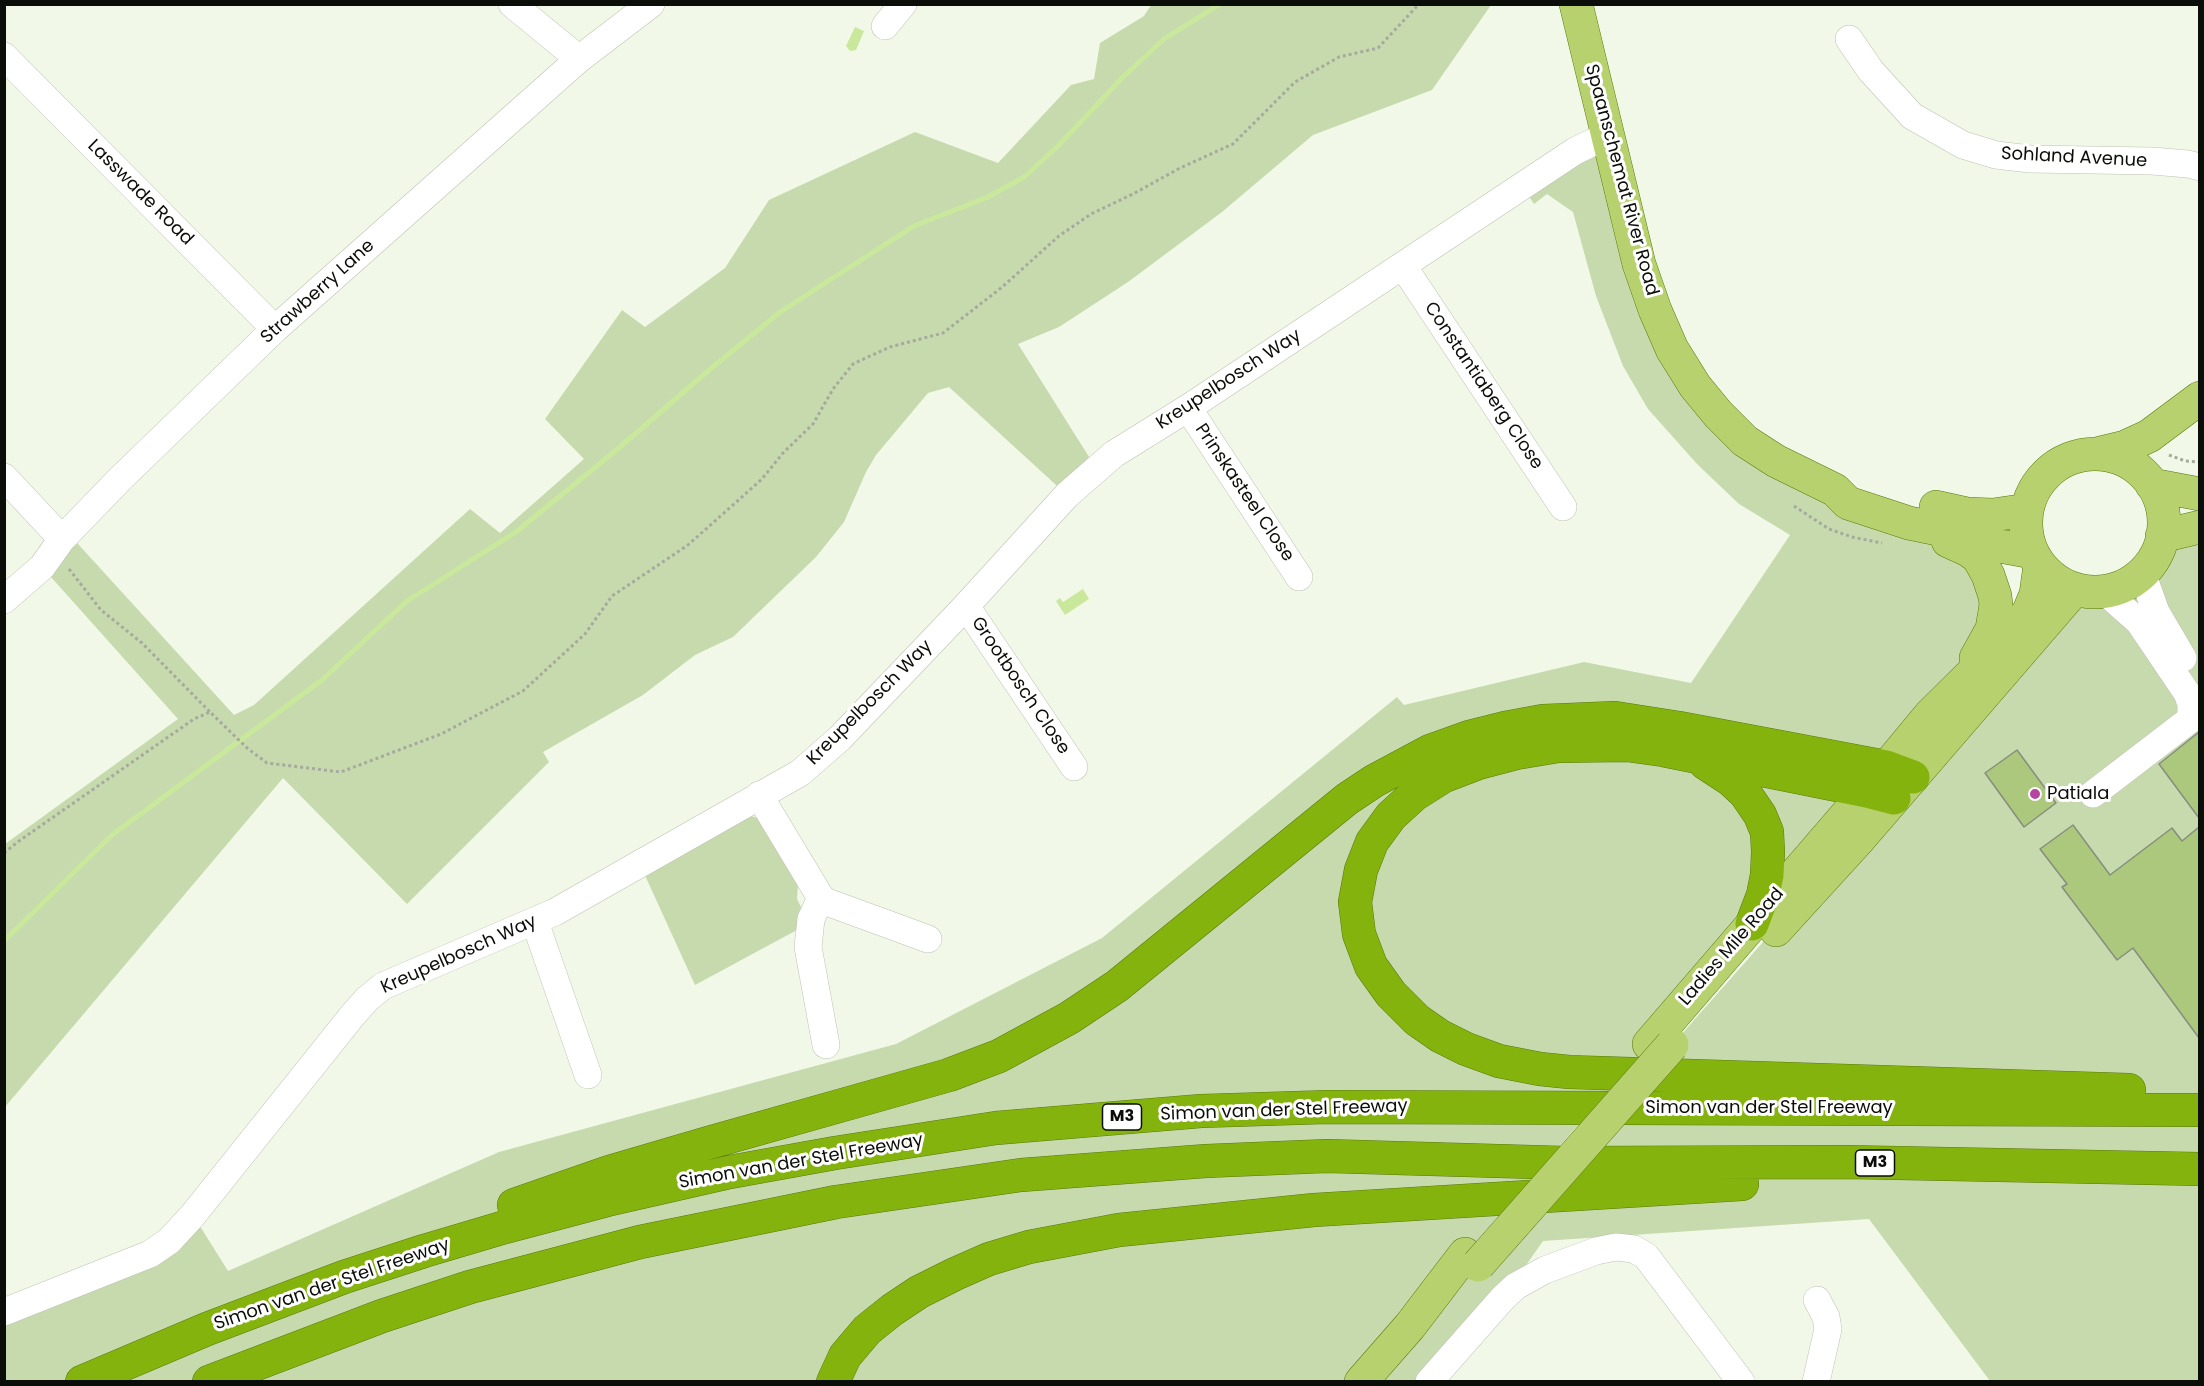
<!DOCTYPE html>
<style>
body{margin:0}
#map{position:relative;width:2204px;height:1386px;overflow:hidden;background:#f1f8e7;font-family:Poppins,sans-serif}
canvas{display:block}
.frame{position:absolute;inset:0;border:6px solid #0b0e08;pointer-events:none}
</style>
<div id="map">
<canvas width="2204" height="1386"></canvas>
<div class="frame"></div>
</div>
<script>
const g = document.querySelector('canvas').getContext('2d');
g.lineJoin = 'round';
function fillPath(path, color) { g.fillStyle = color; g.fill(path, 'evenodd'); }
const poly = rows => new Path2D(rows.map(r => 'M' + r).join(''));
function strokePath(path, color, width, dash) { g.strokeStyle = color; g.lineWidth = width; g.lineCap = dash ? 'butt' : 'round'; g.setLineDash(dash || []); g.stroke(path); }
function write(font, color, halo, rows, align = 'center') {
  g.font = font + ' Poppins,sans-serif'; g.lineWidth = 6; g.setLineDash([]); g.textBaseline = 'middle'; g.strokeStyle = halo; g.fillStyle = color; for (const [text, x, y, turn = 0] of rows) {
    g.save(); g.translate(x, y); g.rotate((+turn || 0) * Math.PI / 180); g.textAlign = isNaN(turn) ? turn : align; if (halo) g.strokeText(text, 0, 0); g.fillText(text, 0, 0); g.restore();
  }
}
const green = poly([
 [1151,5,1491,5,1432,90,1313,135,1222,212,1128,282,1059,327,1018,344,1096,468,1067,495,949,387,928,393,876,455,866,472,844,522,816,557,733,637,695,655,643,695,543,752,549,762,407,904,283,778,5,1107,5,844,178,719,42,567,68,533,234,715,254,705,470,509,500,533,584,459,545,419,622,310,645,327,725,268,769,200,915,132,998,163,1071,85,1094,79,1100,43,1144,16],
 [1592,144,1639,264,1718,414,1968,550,1992,629,1649,1044,1465,1254,1672,1045,2075,589,2118,588,2131,582,2142,573,2159,549,2199,527,2199,1381,1990,1381,1869,1219,1543,1241,1503,1298,1429,1381,5,1382,5,1312,150,1254,193,1215,228,1271,499,1152,896,1044,1102,938,1397,697,1404,705,1584,662,1691,683,1790,535,1739,504,1697,464,1648,409,1623,366,1596,296,1573,212,1547,194,1534,204,1523,187],
 [751,816,758,818,798,884,797,899,805,915,797,930,695,985,643,871]
]);
const water = poly([
 [855,27,864,31,856,50,850,51,846,46],
 [1083,589,1089,599,1065,615,1056,601,1060,598,1063,602]
]);
const stream = poly([
 [4,941,112,835,322,680,407,601,516,532,620,447,708,371,780,312,914,226,988,197,1024,177,1056,148,1124,76,1164,39,1220,4]
]);
const building = poly([
 [2199,732,2199,818,2159,764,2199,732],
 [2017,750,2056,803,2024,827,1985,773,2017,750],
 [2073,825,2110,875,2172,828,2182,841,2199,827,2199,1038,2133,948,2117,960,2062,887,2067,884,2040,849,2073,825]
]);
const path = poly([
 [2169,455,2185,461,2200,462],
 [1794,506,1829,529,1852,537,1882,543],
 [69,569,101,610,142,643,210,712],
 [4,853,19,841,194,719,210,712,247,748,267,763,341,772,441,734,523,691,585,634,612,596,688,545,762,479,783,453,813,424,833,389,853,364,890,347,943,333,1001,288,1059,236,1091,214,1133,194,1180,168,1233,144,1295,82,1339,57,1378,48,1419,4]
]);
const minor = poly([
 [512,4,579,59],
 [885,26,903,4],
 [1849,39,1871,71,1912,116,1963,145,1996,155,2030,159,2152,161,2188,164,2200,167],
 [4,56,275,329],
 [1403,266,1563,507],
 [1188,408,1299,577],
 [4,477,62,539],
 [2142,573,2156,612,2183,658],
 [2104,591,2139,622,2187,693,2191,704,2191,718],
 [4,600,42,567,62,539,119,480,275,329,579,59,651,4],
 [966,606,1074,767],
 [2093,794,2200,712],
 [759,795,821,898,827,902,928,939],
 [821,898,811,919,808,947,826,1045],
 [535,922,588,1075],
 [4,1312,150,1254,169,1241,193,1215,352,1016,367,999,383,986,555,912,800,773,840,738,966,606,1067,495,1114,454,1188,408,1575,151,1608,135],
 [1429,1382,1503,1298,1516,1286,1545,1270,1596,1251,1616,1247,1634,1249,1646,1256,1741,1382],
 [1816,1382,1828,1329,1826,1317,1817,1300]
]);
const major = poly([
 [1576,4,1639,264,1655,310,1672,349,1695,386,1718,414,1745,441,1776,461,1835,490,1848,503,1909,523,1972,536,1994,545,2032,552],
 [2100,453,2125,447,2149,436,2200,398],
 '2026 523a69 69 0 1 1 138 0a69 69 0 1 1-138 0Z',
 [2152,485,2200,494],
 [1936,507,1968,514,1993,515,2027,510],
 [2162,536,2200,527],
 [1948,541,1968,550,1978,557,1988,575,1995,596,1996,605,1992,629,1976,658],
 [1776,930,1860,838,2075,589],
 [1649,1044,1867,791,1930,715,2015,631,2029,611,2036,594,2040,565],
 [1361,1382,1410,1326,1465,1254]
]);
const highway = poly([
 [1705,763,1731,780,1745,793,1760,815,1767,832,1768,852,1767,875,1763,895,1752,924],
 [1894,798,1867,791,1663,750,1627,745,1558,746,1516,753,1478,763,1444,776,1414,795,1391,816,1372,842,1361,870,1355,902,1359,934,1371,966,1391,994,1417,1020,1440,1036,1466,1049,1499,1061,1540,1069,1569,1072,2129,1090],
 [514,1205,609,1172,708,1143,949,1075,999,1056,1069,1018,1117,986,1347,799,1374,781,1430,751,1469,737,1505,728,1543,721,1615,718,1679,728,1886,767,1913,777],
 [82,1382,207,1329,344,1277,424,1251,505,1227,607,1200,730,1172,835,1153,996,1128,1201,1111,1328,1107,2200,1110],
 [209,1382,382,1316,470,1287,640,1242,836,1202,1021,1175,1206,1161,1327,1156,1567,1163,1847,1162,2200,1169],
 [833,1382,845,1356,867,1330,892,1310,919,1292,955,1274,989,1259,1029,1247,1119,1230,1314,1210,1742,1184]
]);
const majorBridge = poly([
 [1478,1265,1672,1045]
]);
const markers = [
 [2035,794,6,"#b645a0"]
];
const shields = [
 [1122,1117,39],
 [1875,1163,39]
];
const shieldNames = [
 ["M3",1122,1117],
 ["M3",1875,1163]
];
const streetNames = [
 ["Sohland Avenue",2074,158,3],
 ["Spaanschemat River Road",1621,180,75],
 ["Lasswade Road",140,193,45],
 ["Strawberry Lane",318,292,-42],
 ["Kreupelbosch Way",1229,380,-33],
 ["Constantiaberg Close",1483,386,56],
 ["Prinskasteel Close",1244,493,56],
 ["Grootbosch Close",1020,686,56],
 ["Kreupelbosch Way",870,703,-45],
 ["Ladies Mile Road",1732,947,-49],
 ["Kreupelbosch Way",459,955,-24],
 ["Simon van der Stel Freeway",1769,1108],
 ["Simon van der Stel Freeway",1284,1111,-2],
 ["Simon van der Stel Freeway",801,1162,-10],
 ["Simon van der Stel Freeway",332,1285,-19]
];
const poiNames = [
 ["Patiala",2047,794]
];
fillPath(green, '#c7daad');
fillPath(water, '#cae89c');
strokePath(stream, '#cae89c', 5);
fillPath(building, '#abc87d');
strokePath(building, '#878e7e', 1.5);
strokePath(minor, '#bbc2b1', 28);
strokePath(major, '#5a790c', 34);
strokePath(highway, '#5a790c', 34);
strokePath(path, '#a5aa9d', 3, [3, 3]);
strokePath(minor, '#fff', 27);
strokePath(major, '#b6d16e', 33);
strokePath(highway, '#85b30e', 33);
strokePath(majorBridge, '#5a790c', 34, []);
strokePath(majorBridge, '#b6d16e', 33);
for (const [x, y, r, color] of markers) { const dot = new Path2D(); dot.arc(x, y, r, 0, 2 * Math.PI); g.fillStyle = color; g.fill(dot); strokePath(dot, '#fff', 2); }
for (const [x, y, w] of shields) { const box = new Path2D(); box.roundRect(x - w / 2, y - 13, w, 26, 4.5); g.fillStyle = '#fff'; g.fill(box); strokePath(box, '#0b0e08', 1.5); }
write('bold 16px', '#0b0e08', null, shieldNames);
write('18px', '#0b0e08', '#fff', streetNames);
write('18px', '#0b0e08', '#fff', poiNames, 'left');
</script>
